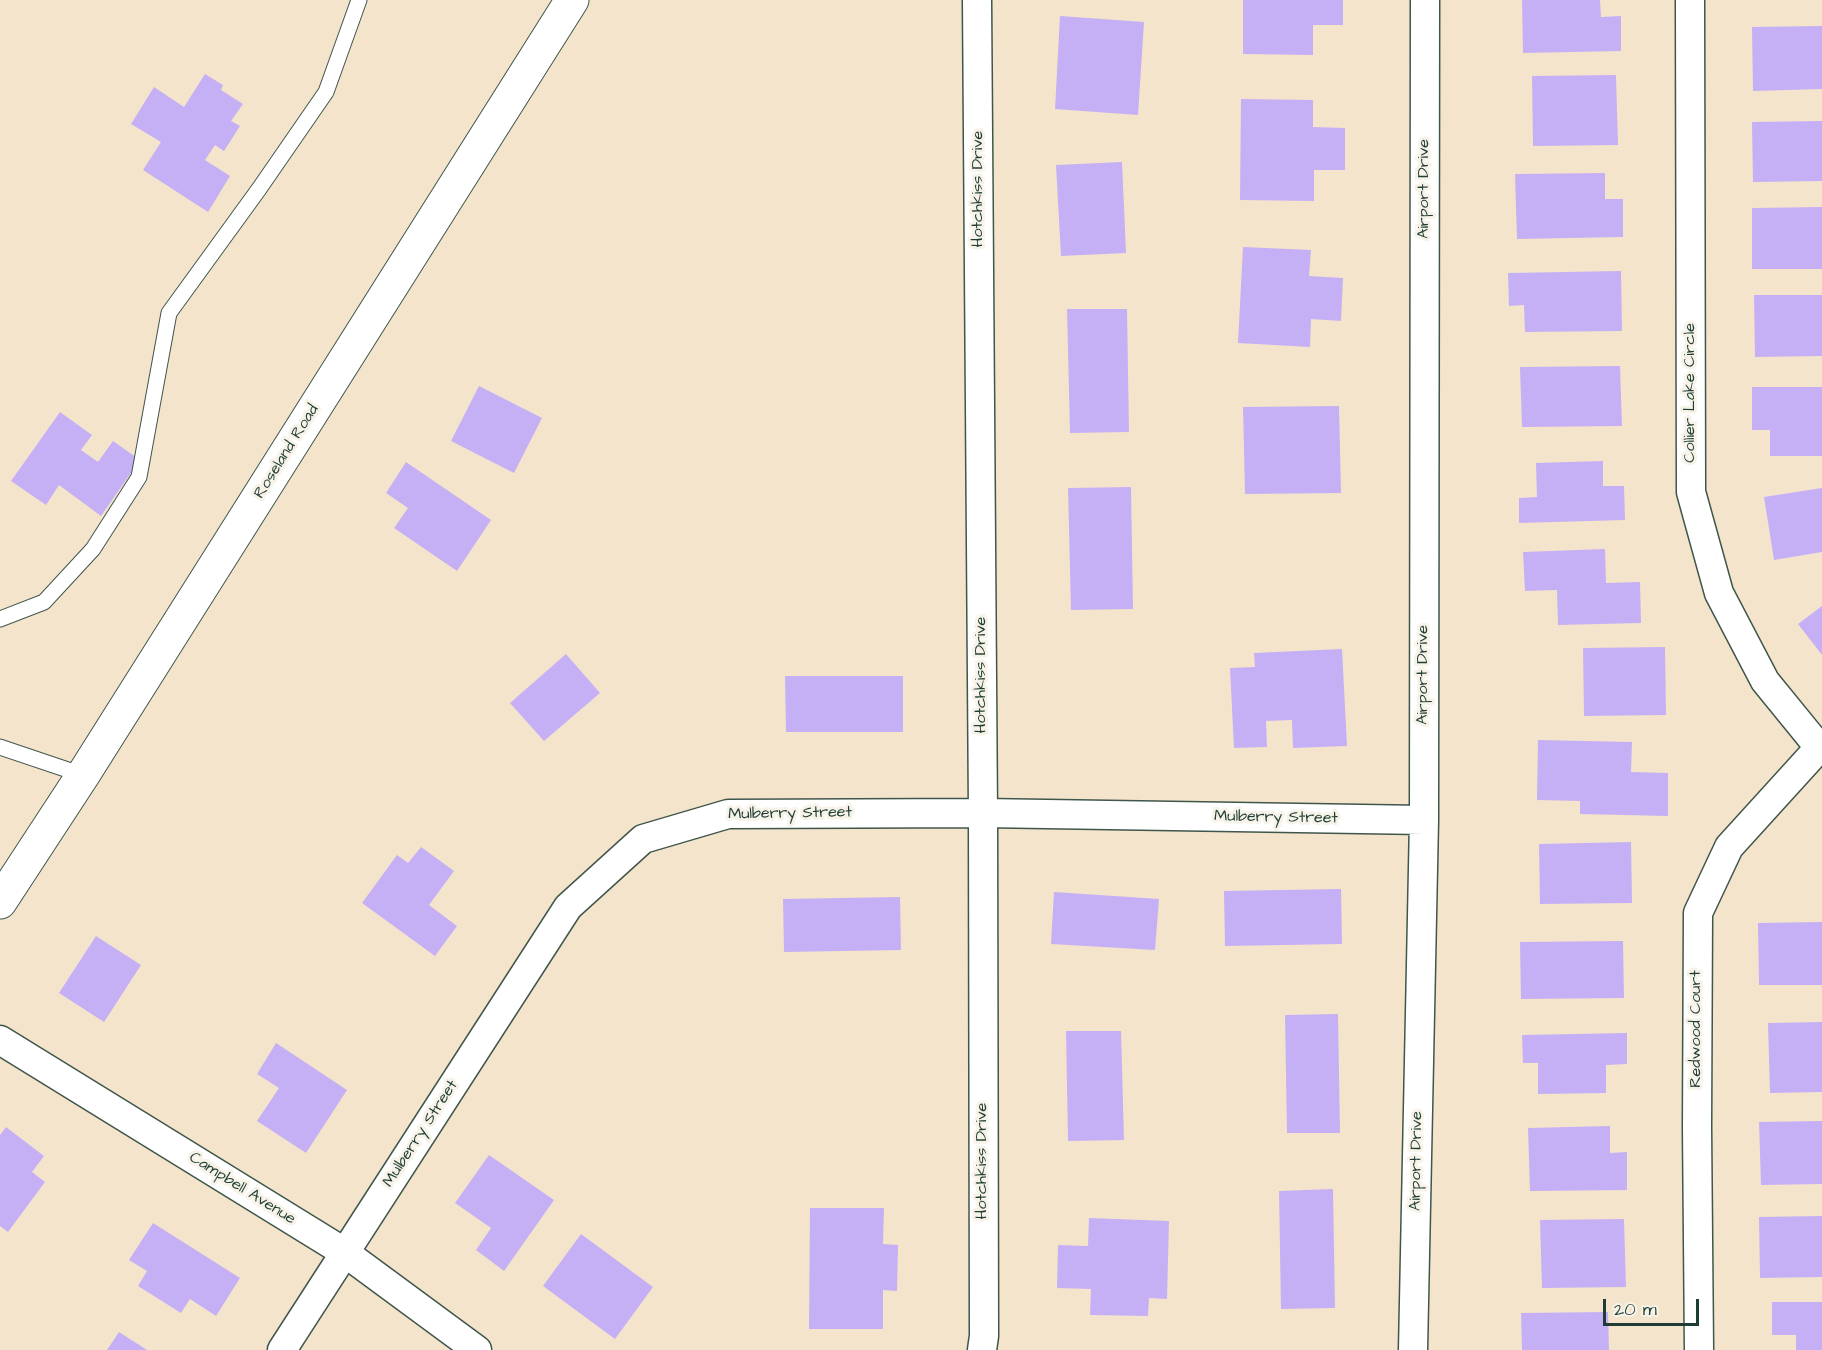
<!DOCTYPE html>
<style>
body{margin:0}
#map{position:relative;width:1822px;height:1350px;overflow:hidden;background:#f5e4cc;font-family:"Architects Daughter",sans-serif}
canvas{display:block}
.scale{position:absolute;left:1603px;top:1299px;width:96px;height:27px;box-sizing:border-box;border:3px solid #1f3d34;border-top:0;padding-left:8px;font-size:18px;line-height:21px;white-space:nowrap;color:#1f3d34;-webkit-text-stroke:4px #f7f3e8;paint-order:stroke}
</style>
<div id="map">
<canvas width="1822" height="1350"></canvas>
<div class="scale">20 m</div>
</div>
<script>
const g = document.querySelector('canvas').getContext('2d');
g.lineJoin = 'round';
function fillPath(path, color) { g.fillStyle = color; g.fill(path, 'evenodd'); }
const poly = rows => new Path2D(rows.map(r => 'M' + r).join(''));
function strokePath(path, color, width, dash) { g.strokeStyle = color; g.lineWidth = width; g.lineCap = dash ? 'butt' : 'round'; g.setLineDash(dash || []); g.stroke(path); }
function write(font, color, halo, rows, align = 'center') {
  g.font = font + ' "Architects Daughter",sans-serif'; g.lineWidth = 6; g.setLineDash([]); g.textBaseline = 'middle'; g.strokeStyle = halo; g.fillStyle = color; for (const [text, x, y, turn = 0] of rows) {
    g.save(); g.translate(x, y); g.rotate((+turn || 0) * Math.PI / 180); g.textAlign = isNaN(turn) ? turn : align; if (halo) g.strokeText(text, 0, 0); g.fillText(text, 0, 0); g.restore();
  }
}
const building = poly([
 [1243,0,1343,0,1343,25,1313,25,1313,55,1243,54],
 [1522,0,1600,0,1601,17,1621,16,1621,51,1523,53],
 [1060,16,1144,22,1138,115,1055,109],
 [1822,26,1822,89,1753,91,1752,27],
 [205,74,223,85,221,90,243,104,231,121,240,126,224,151,215,145,205,160,230,176,208,212,143,170,161,142,131,124,154,87,184,107],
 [1616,75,1618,145,1533,146,1532,76],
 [1241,99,1313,100,1313,127,1345,128,1345,170,1314,170,1314,201,1240,200],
 [1822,121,1822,181,1753,182,1752,122],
 [1122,162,1126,253,1061,256,1056,165],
 [1605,173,1605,199,1623,199,1623,237,1517,239,1515,174],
 [1822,207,1822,269,1752,269,1752,208],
 [1243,247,1311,250,1309,276,1343,278,1341,321,1311,319,1310,347,1238,343],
 [1621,271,1622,331,1525,332,1524,305,1509,306,1508,273],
 [1754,295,1822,295,1822,356,1755,357],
 [1067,309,1127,309,1129,432,1070,433],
 [1620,366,1622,426,1522,427,1520,367],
 [479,386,542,418,514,473,451,441],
 [1752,387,1822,387,1822,456,1770,456,1770,430,1752,430],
 [1339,406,1341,493,1245,494,1243,407],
 [60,412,92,435,81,450,98,462,113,441,140,460,101,516,59,485,46,505,11,481],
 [1603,461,1603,486,1624,486,1625,520,1519,523,1519,498,1537,497,1536,463],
 [406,462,491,520,457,571,394,528,408,508,386,493],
 [1131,487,1133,609,1071,610,1068,488],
 [1822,488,1822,552,1774,560,1764,497],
 [1605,549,1606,583,1640,582,1641,623,1558,625,1557,590,1525,591,1523,552],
 [1822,606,1822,655,1798,624],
 [1665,647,1666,715,1584,716,1583,648],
 [1342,649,1347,746,1293,748,1292,720,1266,721,1267,747,1234,748,1230,668,1255,667,1254,653],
 [566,654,600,693,544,741,510,703],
 [785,676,903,676,903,732,786,732],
 [1538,740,1632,742,1631,772,1668,773,1668,816,1580,814,1580,801,1537,800],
 [1631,842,1632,903,1540,904,1539,844],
 [421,847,454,871,429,905,457,926,435,956,362,903,397,855,408,863],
 [1341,889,1342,944,1225,946,1224,891],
 [1054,892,1159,899,1155,950,1051,944],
 [900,897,901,950,784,952,783,899],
 [1822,922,1822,985,1759,985,1758,923],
 [96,936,141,965,104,1022,59,993],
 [1623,941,1624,998,1521,999,1520,942],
 [1338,1014,1340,1133,1287,1133,1285,1015],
 [1822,1022,1822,1092,1770,1093,1768,1023],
 [1066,1031,1121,1031,1124,1140,1068,1141],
 [1627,1033,1627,1064,1606,1065,1606,1093,1538,1094,1538,1063,1523,1063,1522,1035],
 [276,1043,347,1090,306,1153,257,1121,279,1088,257,1074],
 [1822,1121,1822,1184,1761,1185,1759,1122],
 [1610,1126,1610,1153,1627,1152,1627,1190,1530,1191,1528,1128],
 [6,1127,44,1156,32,1172,45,1182,8,1232,0,1226,0,1135],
 [489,1155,554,1200,504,1271,476,1250,491,1228,455,1203],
 [1333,1189,1335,1308,1281,1309,1279,1191],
 [810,1208,884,1208,883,1244,898,1245,897,1291,883,1290,883,1329,809,1329],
 [1822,1216,1822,1277,1760,1278,1759,1217],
 [1089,1218,1169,1221,1167,1299,1149,1298,1148,1316,1090,1315,1091,1289,1057,1288,1058,1245,1088,1246],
 [1624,1219,1626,1287,1542,1288,1540,1220],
 [153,1223,240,1278,216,1316,190,1299,181,1313,138,1286,147,1271,129,1260],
 [581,1234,653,1287,615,1339,543,1286],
 [1772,1302,1822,1302,1822,1350,1796,1350,1796,1335,1772,1335],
 [1608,1312,1609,1350,1522,1350,1521,1313],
 [119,1332,147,1350,107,1350]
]);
const lane = poly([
 [0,619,44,602,93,549,139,477,169,313,259,189,326,92,359,0],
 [0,747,83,775]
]);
const street = poly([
 [977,0,983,813,984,1336,982,1350],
 [1690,0,1691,492,1719,593,1765,681,1822,751],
 [0,1040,344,1252,477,1350],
 [282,1350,568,907,643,839,728,814,983,813,1424,820],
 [1413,1350,1424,820,1425,0],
 [1699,1350,1697,1127,1698,913,1729,847,1819,748]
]);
const secondary = poly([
 [0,902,83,775,572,0]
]);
const streetNames = [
 ["Hotchkiss Drive",979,189,-90],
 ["Airport Drive",1425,189,-90],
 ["Collier Lake Circle",1691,393,-90],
 ["Roseland Road",287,452,-58],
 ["Hotchkiss Drive",982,675,-90],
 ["Airport Drive",1424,675,-90],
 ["Mulberry Street",790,814,-1],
 ["Mulberry Street",1276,818,1],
 ["Redwood Court",1697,1029,-90],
 ["Mulberry Street",421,1134,-57],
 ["Hotchkiss Drive",983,1161,-90],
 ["Airport Drive",1417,1161,-89],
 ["Campbell Avenue",242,1189,32]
];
fillPath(building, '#c5b0f5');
strokePath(lane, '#3f564b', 17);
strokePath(street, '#3f564b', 31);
strokePath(secondary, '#3f564b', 35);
strokePath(lane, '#fff', 15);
strokePath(street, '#fff', 28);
strokePath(secondary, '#fff', 33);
write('16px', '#1f3d34', '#f7f3e8', streetNames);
</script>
